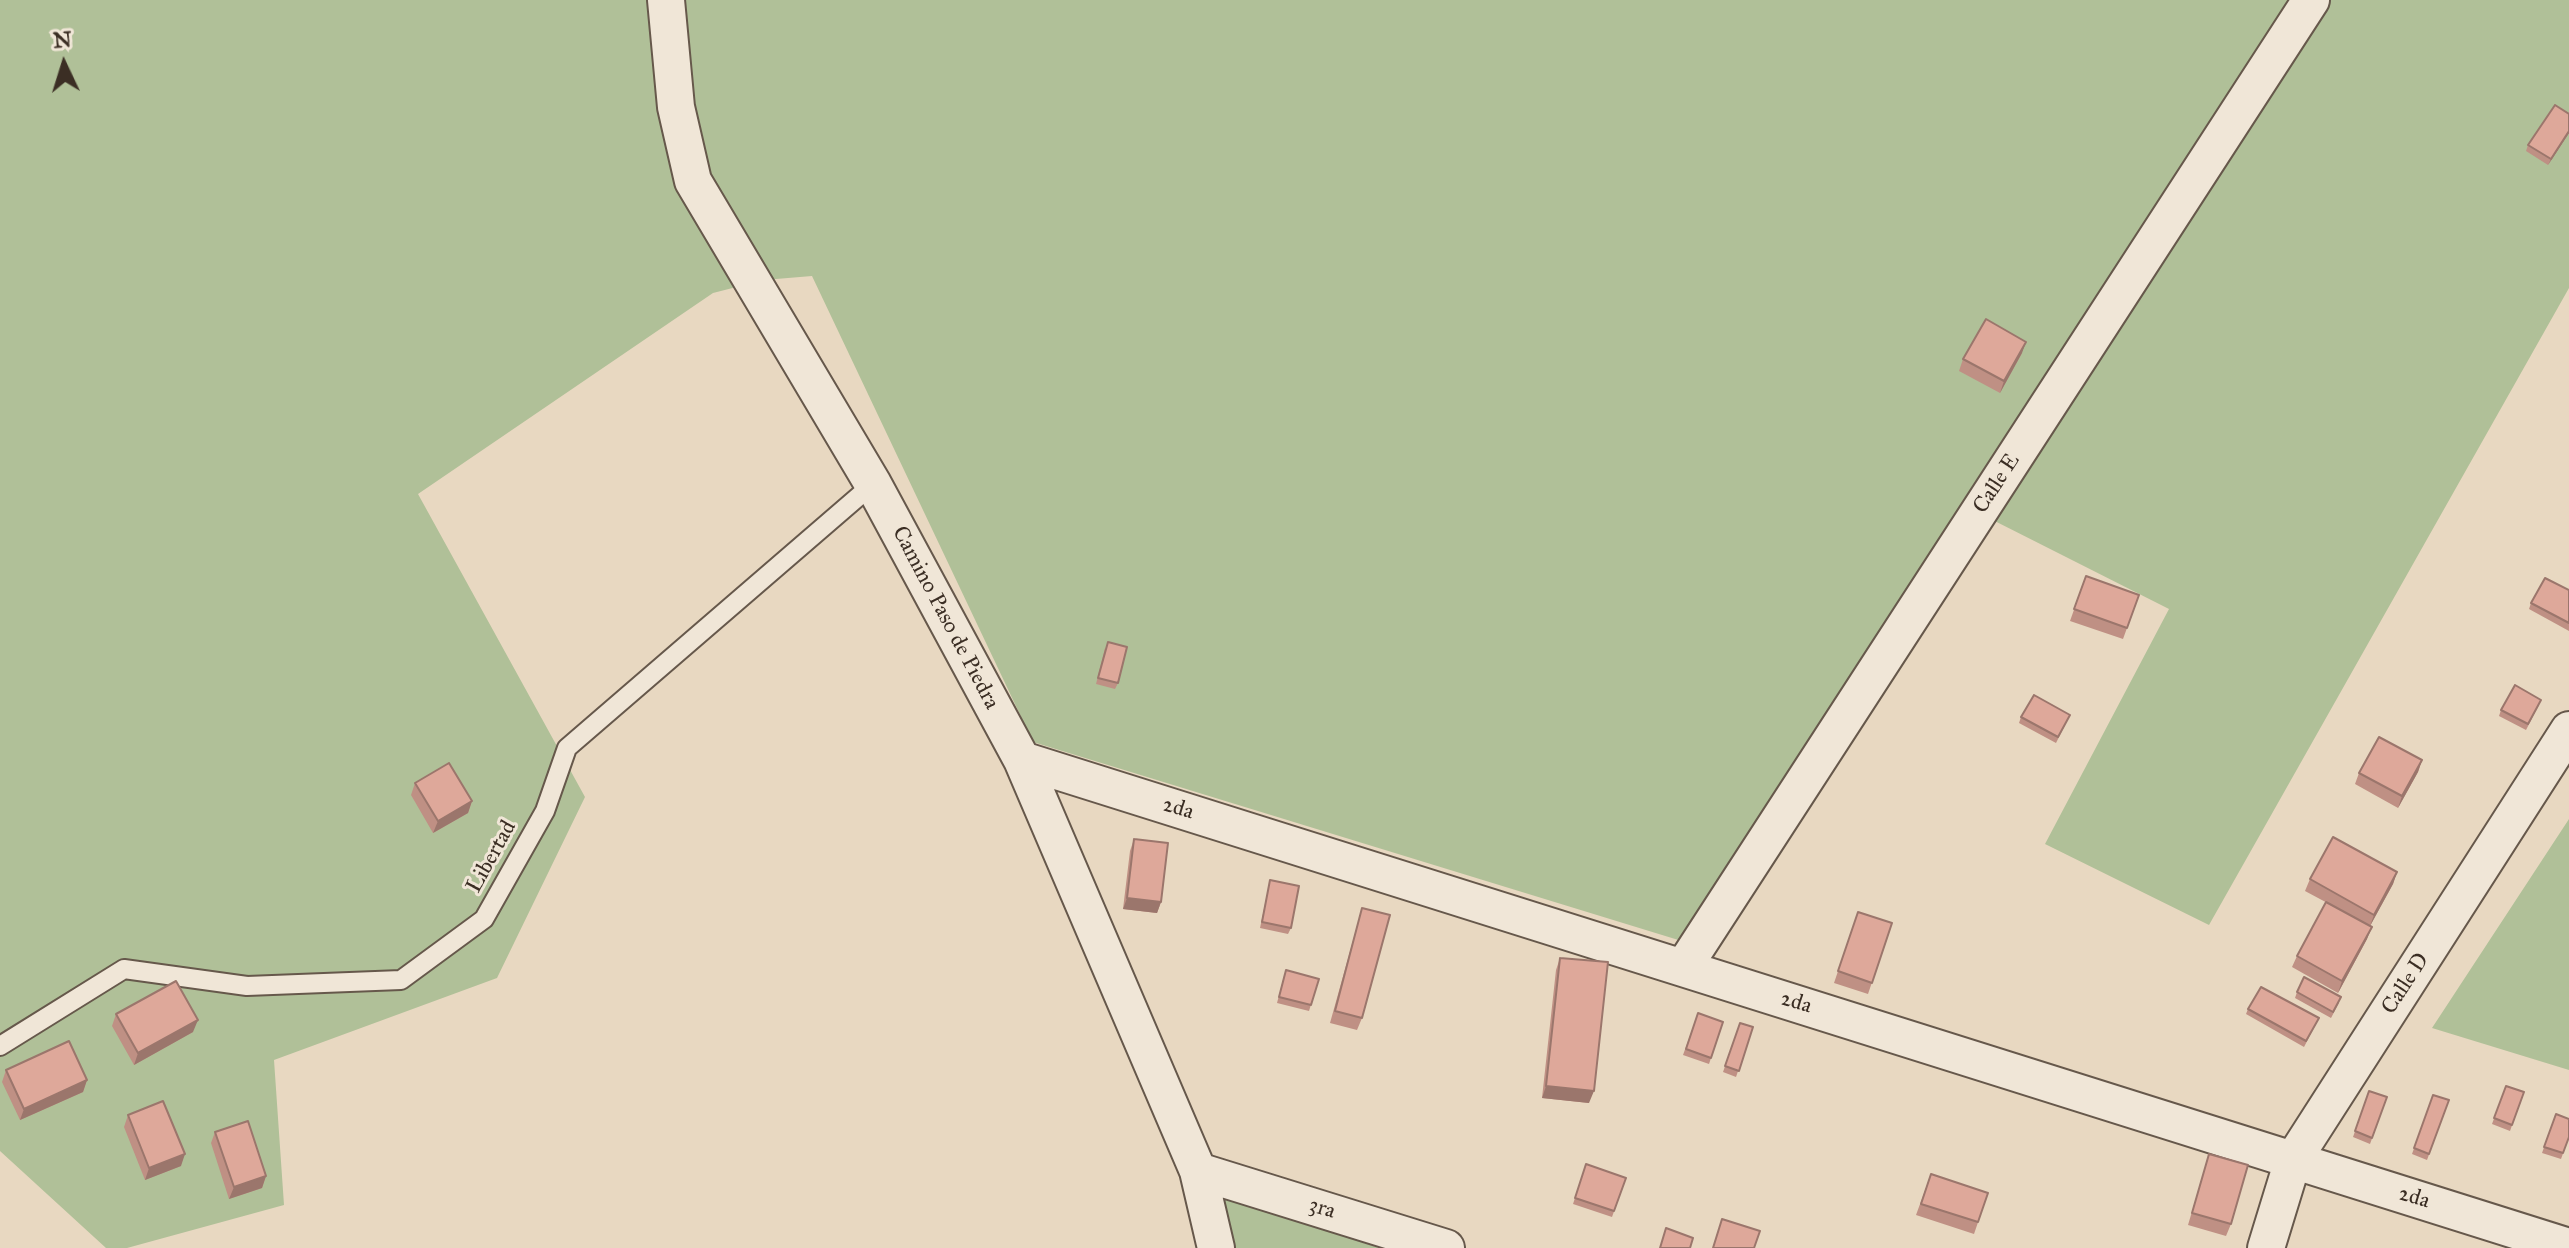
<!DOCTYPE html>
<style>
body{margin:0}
#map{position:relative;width:2569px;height:1248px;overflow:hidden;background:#e8d8c1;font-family:"IM FELL Great Primer",serif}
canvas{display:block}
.north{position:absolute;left:24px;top:24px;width:80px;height:80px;-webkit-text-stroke:6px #f0e6d7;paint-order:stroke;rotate:356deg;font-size:22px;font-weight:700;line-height:32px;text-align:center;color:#3b2e24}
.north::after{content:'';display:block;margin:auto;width:28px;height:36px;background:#3b2e24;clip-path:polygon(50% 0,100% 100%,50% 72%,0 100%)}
</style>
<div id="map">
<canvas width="2569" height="1248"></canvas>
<div class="north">N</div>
</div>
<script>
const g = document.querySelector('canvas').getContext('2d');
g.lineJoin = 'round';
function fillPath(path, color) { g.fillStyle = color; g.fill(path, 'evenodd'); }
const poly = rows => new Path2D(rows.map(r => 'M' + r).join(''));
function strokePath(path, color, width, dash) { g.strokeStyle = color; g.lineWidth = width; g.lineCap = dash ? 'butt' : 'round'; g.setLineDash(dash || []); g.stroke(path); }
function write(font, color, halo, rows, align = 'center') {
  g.font = font + ' "IM FELL Great Primer",serif'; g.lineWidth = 6; g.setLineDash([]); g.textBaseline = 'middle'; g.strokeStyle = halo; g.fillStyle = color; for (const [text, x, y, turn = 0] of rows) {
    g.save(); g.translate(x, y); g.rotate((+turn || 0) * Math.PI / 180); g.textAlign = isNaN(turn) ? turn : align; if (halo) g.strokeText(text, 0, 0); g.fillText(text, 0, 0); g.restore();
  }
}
const green = poly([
 [0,0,2569,0,2569,288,2209,925,2045,844,2169,609,1961,504,1711,950,1033,742,812,276,764,280,713,293,418,494,585,797,497,978,274,1060,284,1205,127,1248,106,1248,0,1151],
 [2569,819,2569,1070,2432,1028],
 [1198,1183,1379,1248,1207,1248]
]);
const lane = poly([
 [0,1046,124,969,247,986,401,980,484,919,545,811,567,748,873,484]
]);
const street = poly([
 [666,0,676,107,693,181,873,484,1022,760,1198,1171,1216,1248],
 [1022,760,2569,1247],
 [1683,968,2311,0],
 [1198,1171,1446,1248],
 [2266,1248,2293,1160,2569,730]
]);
const wall = poly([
 [2569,114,2569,133,2548,165,2526,151,2528,145],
 [2022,353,2000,393,1959,371,1963,359],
 [2086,576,2139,595,2123,639,2070,621],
 [2569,590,2569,631,2529,609,2531,603],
 [1105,648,1118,683,1115,689,1096,684],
 [2539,705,2526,730,2499,716,2501,710],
 [2070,715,2056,743,2019,723,2021,717],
 [2422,760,2418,772,2398,808,2355,784,2359,773],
 [415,783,472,801,468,813,433,833,411,795],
 [1134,839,1161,902,1157,913,1123,909,1130,851],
 [2397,872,2393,884,2370,926,2367,939,2338,993,2292,967,2297,956,2333,906,2305,891,2310,879],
 [1270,880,1291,928,1288,934,1260,928],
 [1362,908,1362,1018,1357,1030,1330,1023],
 [1858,912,1892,923,1868,994,1834,983],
 [1560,958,1589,1103,1542,1098,1556,970],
 [1284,976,1319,979,1309,1011,1277,1003],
 [2297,992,2339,1003,2331,1018,2295,998],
 [2248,1009,2316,1024,2304,1047,2246,1014],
 [1698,1013,1723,1022,1709,1064,1683,1055],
 [116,1014,193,1032,134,1065,112,1026],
 [1740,1023,1753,1027,1736,1077,1723,1072],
 [6,1070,87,1080,83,1092,20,1120,2,1082],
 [2506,1086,2524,1092,2510,1131,2492,1124],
 [2369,1091,2387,1097,2370,1144,2353,1137],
 [2433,1095,2449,1100,2427,1160,2412,1154],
 [2556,1114,2569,1137,2561,1159,2542,1153],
 [128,1115,181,1166,145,1180,124,1127],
 [215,1132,266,1176,262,1188,229,1199,211,1143],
 [2209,1154,2231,1224,2226,1236,2188,1225],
 [1586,1164,1626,1178,1612,1217,1573,1204],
 [1931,1174,1988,1193,1974,1234,1916,1215]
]);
const shadedWall = poly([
 [2569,131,2569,133,2548,165,2551,159],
 [2026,342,2022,353,2000,393,2004,381],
 [2422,760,2418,772,2398,808,2402,796],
 [472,801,468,813,433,833,438,821],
 [2397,872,2393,884,2370,926,2374,915],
 [1127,898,1161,902,1157,913,1123,909],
 [2372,927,2367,939,2338,993,2342,981],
 [198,1020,193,1032,134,1065,138,1053],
 [87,1080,83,1092,20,1120,24,1109],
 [1546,1086,1594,1091,1589,1103,1542,1098],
 [185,1154,181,1166,145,1180,149,1168],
 [266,1176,262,1188,229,1199,234,1187]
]);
const building = poly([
 [2555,105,2569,114,2569,131,2551,159,2528,145,2555,105],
 [1986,319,2026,342,2004,381,1963,359,1986,319],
 [2086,576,2139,595,2127,628,2074,609,2086,576],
 [2545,578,2569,590,2569,623,2531,603,2545,578],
 [1108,642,1127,647,1118,683,1098,678,1108,642],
 [2515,685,2541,700,2528,724,2501,710,2515,685],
 [2034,695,2070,715,2058,737,2021,717,2034,695],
 [2379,737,2422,760,2402,796,2359,773,2379,737],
 [449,763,472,801,438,821,415,783,449,763],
 [2333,837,2397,872,2374,915,2310,879,2333,837],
 [1134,839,1168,843,1161,902,1127,898,1134,839],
 [1270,880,1299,886,1291,928,1262,922,1270,880],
 [2326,902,2372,927,2342,981,2297,956,2326,902],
 [1362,908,1390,915,1362,1018,1335,1011,1362,908],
 [1858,912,1892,923,1872,983,1838,971,1858,912],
 [1560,958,1608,962,1594,1091,1546,1086,1560,958],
 [1286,970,1319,979,1311,1005,1279,997,1286,970],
 [2304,977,2341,997,2333,1012,2297,992,2304,977],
 [176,981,198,1020,138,1053,116,1014,176,981],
 [2261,987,2319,1018,2306,1041,2248,1009,2261,987],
 [1698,1013,1723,1022,1711,1058,1686,1049,1698,1013],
 [1740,1023,1753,1027,1739,1071,1725,1066,1740,1023],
 [69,1041,87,1080,24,1109,6,1070,69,1041],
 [2506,1086,2524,1092,2512,1125,2494,1118,2506,1086],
 [2369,1091,2387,1097,2372,1138,2355,1131,2369,1091],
 [2433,1095,2449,1100,2429,1154,2414,1148,2433,1095],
 [163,1101,185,1154,149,1168,128,1115,163,1101],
 [2556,1114,2569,1119,2569,1137,2563,1153,2544,1147,2556,1114],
 [248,1121,266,1176,234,1187,215,1132,248,1121],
 [2209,1154,2248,1165,2231,1224,2192,1213,2209,1154],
 [1586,1164,1626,1178,1614,1211,1575,1198,1586,1164],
 [1931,1174,1988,1193,1978,1222,1921,1204,1931,1174],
 [1722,1219,1760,1231,1754,1248,1713,1248,1722,1219],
 [1666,1228,1693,1238,1690,1248,1660,1248,1666,1228]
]);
const streetNames = [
 ["Calle E",1997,484,-57],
 ["Camino Paso de Piedra",945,618,62],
 ["2da",1178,809,17],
 ["Libertad",492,857,-61],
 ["Calle D",2406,984,-57],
 ["2da",1796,1003,17],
 ["2da",2414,1198,17],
 ["3ra",1322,1209,17]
];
fillPath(green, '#b0c098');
strokePath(lane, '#66584b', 22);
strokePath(street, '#66584b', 40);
strokePath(lane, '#f0e6d7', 18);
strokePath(street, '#f0e6d7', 36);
fillPath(wall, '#bf9084');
fillPath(shadedWall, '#9b766c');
fillPath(building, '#dea89a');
strokePath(building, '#9b766c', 2);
write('22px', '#3b2e24', '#f0e6d7', streetNames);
</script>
